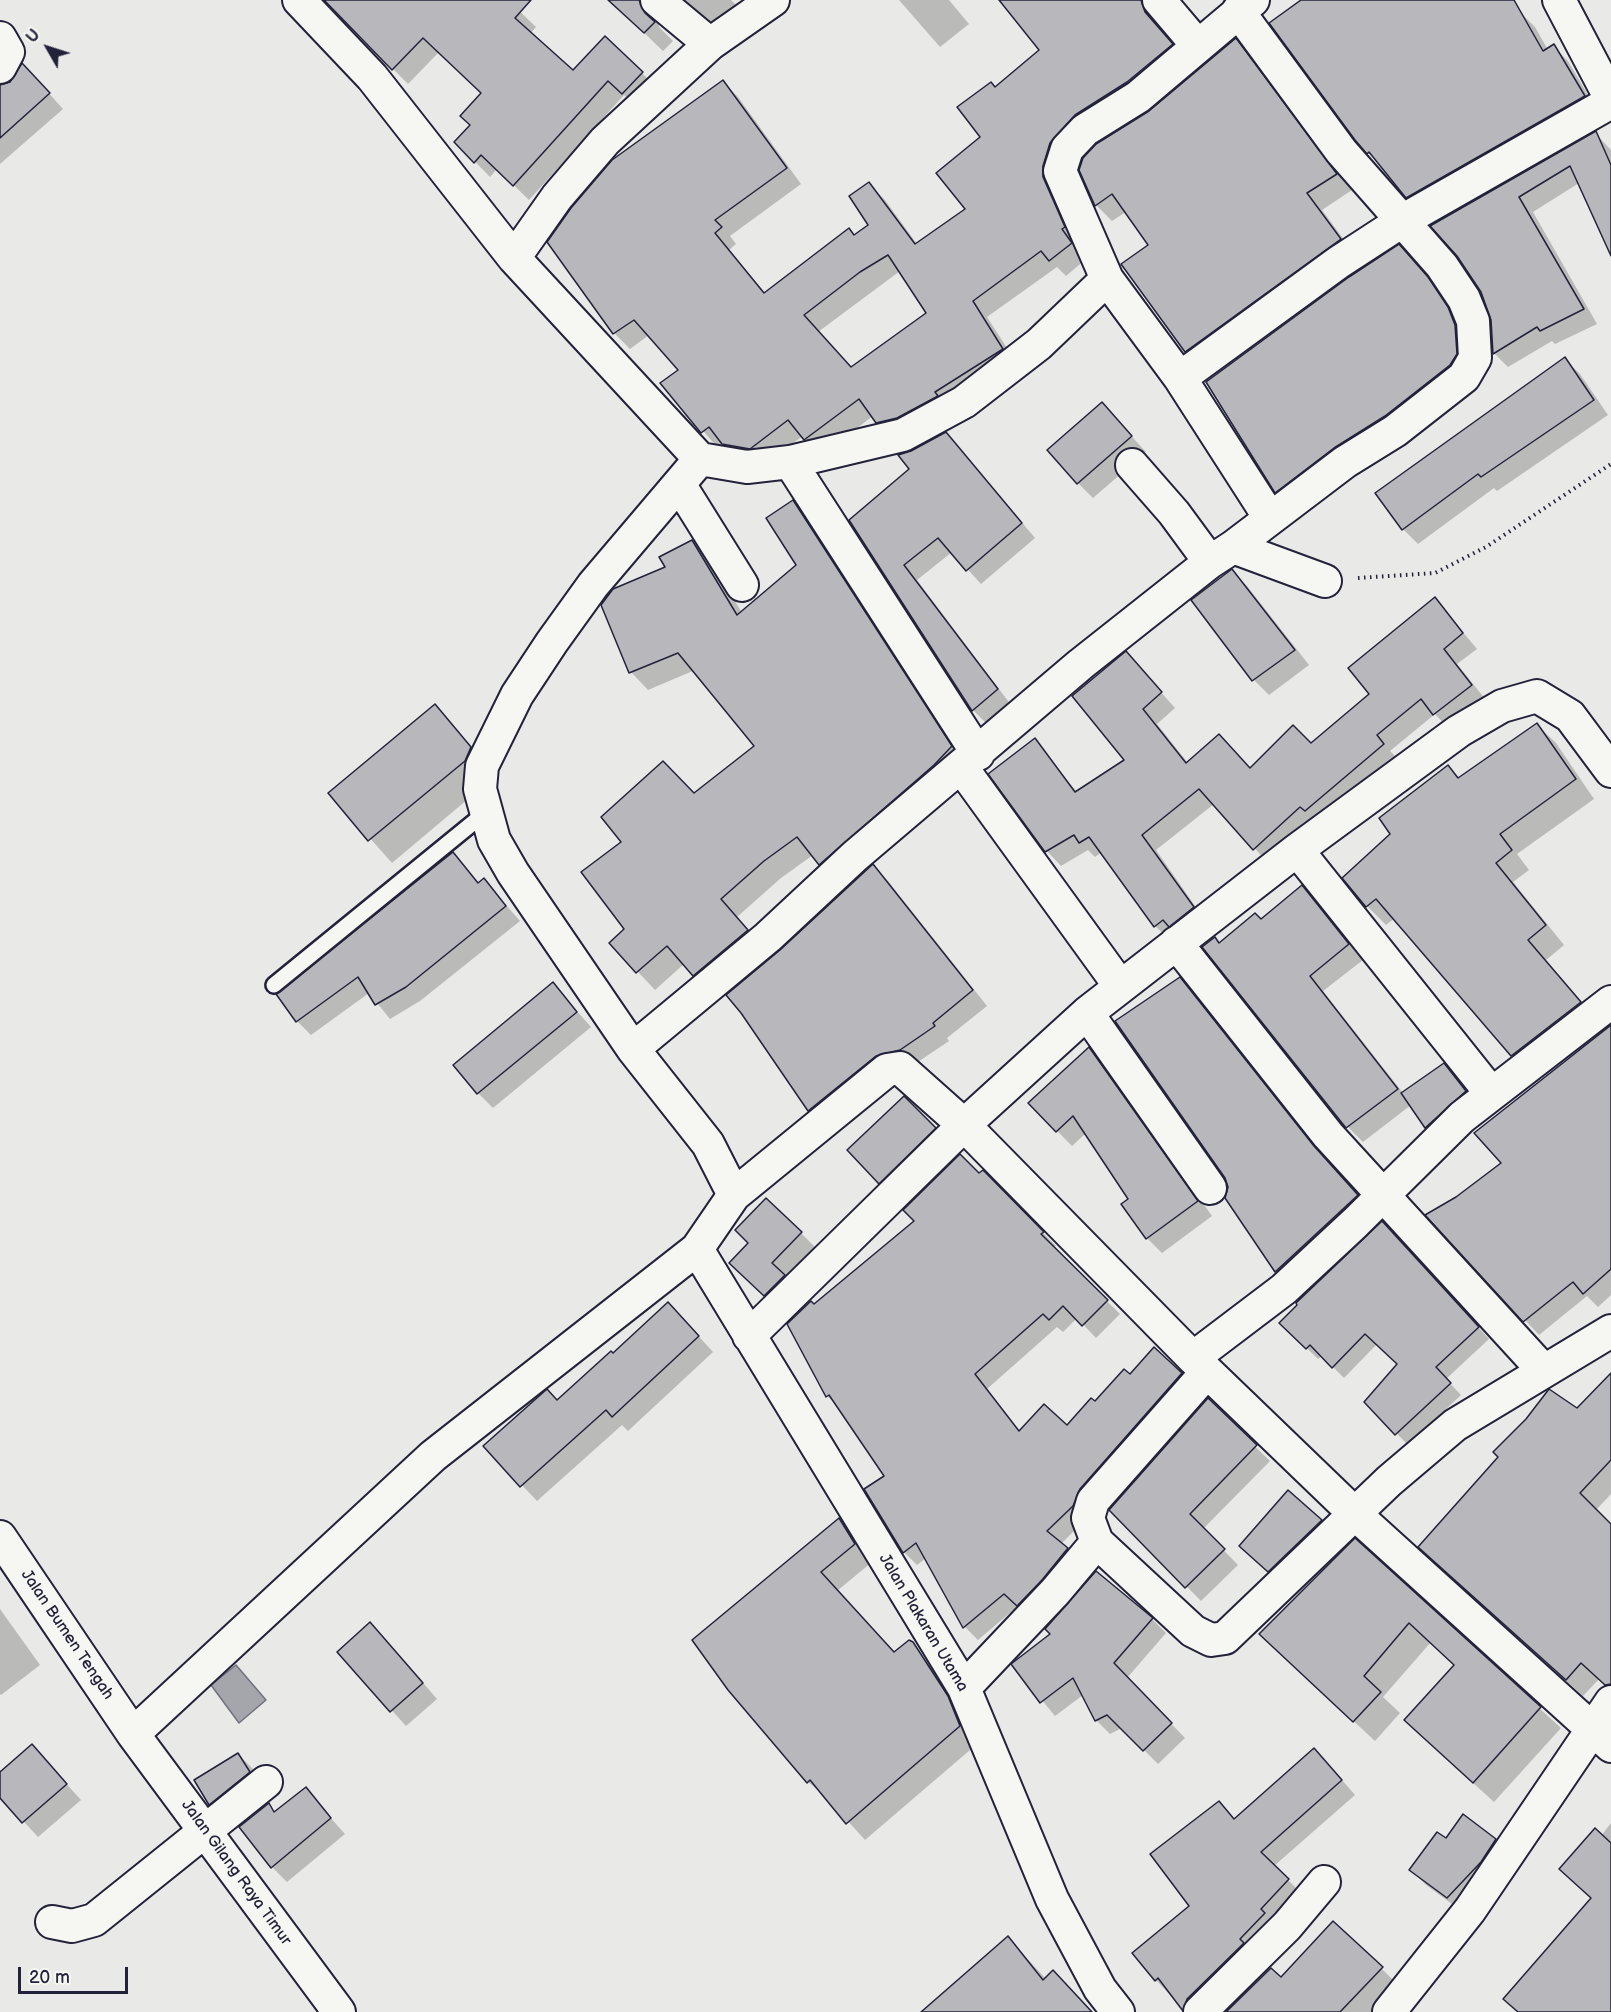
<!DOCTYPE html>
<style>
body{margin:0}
#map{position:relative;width:1611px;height:2012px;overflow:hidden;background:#e9e9e7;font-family:"Balsamiq Sans",sans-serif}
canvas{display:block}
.north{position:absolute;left:18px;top:18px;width:60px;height:60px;-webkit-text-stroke:4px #f6f6f2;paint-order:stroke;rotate:309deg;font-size:16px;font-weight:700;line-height:24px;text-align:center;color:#22223b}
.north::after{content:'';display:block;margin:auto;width:21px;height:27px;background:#22223b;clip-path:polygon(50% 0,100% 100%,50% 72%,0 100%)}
.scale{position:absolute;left:18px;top:1967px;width:110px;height:27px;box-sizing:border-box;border:3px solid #22223b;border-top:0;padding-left:8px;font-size:18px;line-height:21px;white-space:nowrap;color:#22223b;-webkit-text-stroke:4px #f6f6f2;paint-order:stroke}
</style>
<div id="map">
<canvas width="1611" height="2012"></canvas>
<div class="north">U</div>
<div class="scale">20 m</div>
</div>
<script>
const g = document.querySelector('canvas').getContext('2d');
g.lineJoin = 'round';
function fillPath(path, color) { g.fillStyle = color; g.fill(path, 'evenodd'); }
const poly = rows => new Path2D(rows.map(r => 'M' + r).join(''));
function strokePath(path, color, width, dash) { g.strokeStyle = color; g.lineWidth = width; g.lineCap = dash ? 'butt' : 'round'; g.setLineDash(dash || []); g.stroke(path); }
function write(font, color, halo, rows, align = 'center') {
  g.font = font + ' "Balsamiq Sans",sans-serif'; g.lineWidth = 4.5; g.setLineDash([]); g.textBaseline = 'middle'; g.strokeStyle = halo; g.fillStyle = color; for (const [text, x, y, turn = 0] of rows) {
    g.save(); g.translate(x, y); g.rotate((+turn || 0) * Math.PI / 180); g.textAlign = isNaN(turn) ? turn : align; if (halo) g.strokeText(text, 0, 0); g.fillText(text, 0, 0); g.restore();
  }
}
const water = poly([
 [236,1665,266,1700,239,1723,211,1685,236,1665]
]);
const shadow = poly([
 [325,0,508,0,536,27,530,34,573,72,642,73,657,88,638,108,624,95,529,200,497,169,490,177,456,142,472,125,483,94,439,52,408,84],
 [623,0,731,0,754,23,731,39,689,5,680,1,658,16,659,27,673,41,663,51,636,25],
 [899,0,949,0,969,24,940,47],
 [1001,0,1145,0,1157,17,1161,29,1187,61,1065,159,1086,259,1066,276,1057,267,987,317,1018,365,893,438,873,416,821,455,803,436,764,464,739,460,723,444,718,448,662,384,680,370,649,335,630,349,614,333,723,82,738,97,801,184,730,236,736,244,729,250,766,294,870,225,869,184,885,200,917,244,967,209,982,137,995,89,1042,50],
 [900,271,929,313,852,368,818,332],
 [1304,0,1475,0,1520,12,1535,27,1548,50,1553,46,1568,61,1598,112,1422,212,1356,139],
 [1236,40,1252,56,1352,190,1322,210,1356,256,1202,368,1186,351,1150,246,1126,212,1112,221,1096,205,1081,170],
 [37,80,63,109,0,164,0,86],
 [1595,133,1611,150,1611,252,1579,183,1533,212,1597,324,1555,344,1552,341,1508,367,1494,353,1492,319,1482,292,1458,255,1433,226],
 [1412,259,1440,292,1461,322,1469,367,1289,504,1276,492],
 [1564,359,1580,374,1608,415,1497,491,1494,488,1418,544,1403,529],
 [1102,404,1146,452,1093,498,1078,483],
 [960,449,1035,538,981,584,952,552,917,580,1011,705,987,724,973,710,851,520],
 [793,502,810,519,968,765,837,881,813,855,781,878,737,917,764,948,711,992,684,964,655,990,611,943,626,930,694,795,756,746,695,670,648,690,631,672,667,568,692,541,710,559,742,613,798,565],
 [1232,571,1247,586,1309,665,1269,695,1254,680,1193,600],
 [1435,599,1477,649,1457,664,1486,700,1449,729,1435,714,1390,751,1398,759,1269,864,1214,804,1156,850,1207,923,1170,940,1155,926,1102,852,1095,857,1088,850,1061,866,1047,851,990,774,1034,740,1077,792,1126,761,1126,653,1175,708,1157,724,1188,763,1219,736,1251,769,1311,745,1371,694],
 [435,706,493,771,487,783,392,863,330,793],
 [1537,725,1556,743,1594,799,1517,854,1529,870,1513,882,1564,945,1546,960,1599,1022,1531,1074,1395,918,1386,925,1367,906,1392,834,1448,767,1459,779],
 [452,854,479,884,484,880,520,921,420,1001,390,1019,369,993,311,1035,297,1021],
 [873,866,888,881,987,1006,947,1038,949,1041,824,1125,809,1110,728,995,781,951],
 [1302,887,1363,960,1323,991,1403,1093,1444,1065,1480,1107,1441,1142,1426,1127,1411,1105,1363,1142,1348,1127,1204,947,1220,944,1261,920],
 [1180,979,1198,998,1332,1167,1375,1214,1295,1290,1276,1272,1226,1198,1229,1187],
 [553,984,591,1027,493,1108,478,1093],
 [1611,1027,1611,1295,1598,1307,1587,1296,1539,1335,1428,1215,1457,1199,1503,1163],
 [1089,1049,1104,1064,1212,1216,1162,1253,1147,1238,1130,1199,1086,1133,1072,1146,1030,1103],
 [904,1098,950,1144,895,1198,880,1183],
 [983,1172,1056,1246,1053,1248,1120,1314,1096,1338,1077,1318,1063,1332,1057,1327,987,1389,1020,1432,1067,1427,1130,1376,1154,1349,1195,1387,1086,1519,1061,1544,1081,1562,1032,1618,1018,1606,978,1640,965,1627,926,1558,917,1565,904,1552,886,1477,841,1409,827,1396,814,1306],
 [801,1233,816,1248,786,1279,780,1310,746,1278],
 [1394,1234,1489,1339,1446,1379,1461,1395,1408,1445,1366,1402,1399,1364,1377,1344,1344,1378,1322,1356,1318,1359,1281,1323,1299,1305],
 [683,1319,713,1352,628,1431,622,1425,537,1501,485,1446,558,1402,613,1355],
 [1611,1395,1611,1494,1596,1510,1611,1526,1611,1688,1599,1679,1583,1696,1436,1563,1577,1410],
 [1208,1401,1270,1461,1203,1529,1238,1565,1201,1601,1111,1510],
 [1288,1492,1336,1536,1284,1586,1241,1546],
 [839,1520,857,1537,872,1562,837,1591,895,1654,909,1642,926,1660,942,1678,977,1744,865,1840,827,1798,808,1782,729,1689],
 [1355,1541,1561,1728,1494,1802,1426,1740,1455,1665,1431,1642,1383,1697,1400,1713,1375,1741,1281,1654],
 [0,1609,40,1665,1,1695,0,1694],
 [1152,1619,1166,1633,1127,1678,1185,1738,1158,1764,1122,1728,1110,1734,1096,1720,1083,1695,1055,1716,1013,1665],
 [385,1639,437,1699,406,1726,339,1652],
 [32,1746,81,1800,38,1837,0,1796,0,1770,2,1773],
 [238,1754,253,1769,264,1787,225,1819,210,1804],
 [1328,1764,1355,1795,1274,1866,1302,1894,1186,2012,1156,1980,1191,1906,1219,1803,1235,1820],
 [305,1789,345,1834,287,1882,272,1867,268,1805,276,1812],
 [1464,1816,1510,1855,1463,1912,1426,1885,1411,1870,1446,1840],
 [1611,1823,1611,2012,1518,2012,1592,1899,1561,1869,1601,1836],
 [1008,1938,1046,1979,1092,2012,924,2012],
 [1381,1968,1398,1985,1373,2012,1228,2012,1281,1979]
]);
const building = poly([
 [324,0,531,0,515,18,573,70,605,36,643,72,622,94,608,81,513,186,481,155,474,163,454,142,470,125,460,116,481,93,423,38,392,70,324,0],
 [608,0,639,0,645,13,655,22,644,33,608,0],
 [999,0,1141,0,1145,12,1173,44,1127,82,1075,115,1050,143,1043,166,1043,177,1065,227,1062,229,1072,243,1049,261,1041,251,973,301,1003,349,935,392,938,396,897,418,876,423,859,399,804,440,788,420,750,449,722,444,709,427,701,433,660,383,678,370,634,320,613,334,547,242,571,208,612,160,723,80,787,168,715,220,722,227,715,233,764,293,849,228,854,235,868,225,849,196,869,182,915,244,965,209,936,173,980,137,957,107,991,82,995,87,1039,50,999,0],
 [888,255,926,313,851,367,804,315,860,272,888,255],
 [1301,0,1514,0,1543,51,1554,44,1585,96,1406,198,1369,152,1367,154,1355,140,1269,23,1301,0],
 [1236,38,1337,174,1307,193,1341,239,1185,352,1121,264,1148,245,1112,194,1095,206,1079,170,1083,158,1096,144,1149,111,1236,38],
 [22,63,50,93,0,138,0,85,10,82,22,63],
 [1596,131,1611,165,1611,256,1570,166,1519,197,1584,309,1540,331,1537,327,1493,354,1491,320,1481,292,1457,256,1430,226,1596,131],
 [1399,244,1428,277,1448,307,1455,325,1457,354,1450,365,1385,416,1334,448,1275,493,1206,382,1349,277,1399,244],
 [1565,357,1594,400,1481,477,1478,474,1402,530,1375,493,1565,357],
 [1102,402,1132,436,1077,484,1047,450,1102,402],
 [946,432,1022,523,966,571,938,538,904,565,998,689,972,711,849,520,909,469,898,455,911,451,946,432],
 [793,500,952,746,934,765,819,865,797,837,764,861,721,899,748,930,693,976,667,946,636,973,609,943,624,929,581,872,621,842,601,817,663,761,694,793,754,746,678,653,629,673,601,605,613,589,665,567,659,557,692,540,737,615,796,565,766,518,793,500],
 [1232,569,1295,650,1252,681,1191,600,1232,569],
 [1435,597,1463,633,1444,649,1472,685,1433,715,1421,699,1377,735,1384,744,1305,811,1300,807,1253,850,1199,789,1142,835,1194,907,1169,927,1163,920,1154,927,1089,837,1079,843,1074,835,1045,852,988,774,1035,738,1075,792,1124,760,1072,696,1126,651,1162,692,1143,709,1186,763,1219,734,1250,768,1293,725,1311,743,1369,694,1348,668,1435,597],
 [435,704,471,747,465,761,368,841,328,793,435,704],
 [1537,723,1576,779,1500,834,1512,850,1496,863,1546,925,1528,940,1581,1002,1511,1056,1376,899,1366,907,1342,878,1390,834,1379,818,1448,765,1458,778,1537,723],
 [453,852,478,883,484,878,506,906,406,987,375,1005,358,977,296,1022,276,994,453,852],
 [873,864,973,990,933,1023,935,1026,900,1050,876,1056,808,1111,741,1013,726,995,780,950,873,864],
 [1302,885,1349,944,1310,976,1398,1089,1346,1128,1202,947,1215,937,1219,943,1255,913,1261,919,1302,885],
 [1180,977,1314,1146,1358,1195,1275,1272,1225,1198,1228,1187,1225,1178,1115,1021,1180,977],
 [553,982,577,1012,477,1094,453,1065,553,982],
 [1611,1025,1611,1269,1583,1294,1573,1282,1523,1322,1425,1215,1456,1197,1501,1163,1474,1133,1611,1025],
 [1089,1047,1198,1201,1146,1239,1121,1204,1128,1199,1073,1116,1056,1132,1028,1103,1089,1047],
 [1444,1063,1466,1091,1425,1128,1401,1093,1444,1063],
 [904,1096,936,1128,879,1184,847,1150,904,1096],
 [960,1154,979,1173,983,1170,1044,1232,1041,1234,1108,1300,1082,1326,1063,1306,1049,1320,1043,1314,975,1374,1019,1431,1044,1404,1067,1425,1091,1398,1095,1401,1124,1369,1130,1374,1154,1347,1182,1373,1080,1489,1073,1506,1047,1531,1068,1548,1042,1580,1017,1606,1004,1594,963,1628,916,1543,903,1553,864,1489,884,1476,829,1395,826,1397,787,1324,811,1301,814,1304,914,1221,903,1210,960,1154],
 [766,1198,802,1232,772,1263,785,1275,764,1296,729,1263,748,1243,735,1230,766,1198],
 [1382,1221,1479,1327,1436,1367,1451,1383,1395,1435,1364,1402,1397,1364,1365,1334,1332,1368,1310,1345,1306,1349,1279,1323,1297,1305,1296,1303,1382,1221],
 [668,1302,699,1336,612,1417,606,1410,520,1487,483,1446,547,1389,557,1400,611,1351,613,1353,668,1302],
 [1611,1373,1611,1460,1580,1493,1611,1524,1611,1684,1605,1685,1581,1663,1566,1680,1418,1547,1498,1457,1493,1452,1526,1419,1549,1389,1577,1408,1611,1373],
 [1208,1398,1257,1445,1190,1514,1225,1549,1185,1588,1109,1510,1208,1398],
 [1288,1490,1322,1520,1268,1572,1239,1546,1288,1490],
 [839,1518,855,1544,821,1572,894,1652,909,1640,913,1642,948,1696,960,1726,846,1824,810,1780,807,1783,728,1690,692,1640,839,1518],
 [1355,1538,1541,1707,1473,1783,1404,1720,1454,1665,1409,1623,1364,1676,1381,1692,1353,1722,1259,1634,1355,1538],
 [1096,1571,1153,1618,1114,1663,1172,1723,1143,1751,1107,1715,1095,1721,1073,1678,1040,1703,1011,1664,1050,1634,1045,1629,1096,1571],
 [370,1622,423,1683,390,1712,337,1652,370,1622],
 [32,1744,67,1784,22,1823,0,1798,0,1772,32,1744],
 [1314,1748,1342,1780,1261,1852,1289,1879,1261,1909,1265,1913,1240,1939,1244,1943,1187,1999,1183,2011,1158,1978,1155,1981,1132,1953,1189,1906,1150,1854,1219,1801,1234,1819,1314,1748],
 [238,1753,250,1772,209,1805,194,1780,238,1753],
 [306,1787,331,1818,271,1868,239,1827,269,1803,274,1812,306,1787],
 [1463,1814,1496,1839,1481,1862,1447,1898,1409,1870,1437,1832,1446,1838,1463,1814],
 [1595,1828,1611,1843,1611,2012,1518,2012,1503,1999,1591,1898,1559,1869,1595,1828],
 [1333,1921,1383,1967,1340,2012,1226,2012,1271,1968,1281,1977,1333,1921],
 [1008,1936,1043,1980,1053,1970,1092,2012,921,2012,1008,1936]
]);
const path = poly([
 [1358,578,1435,573,1486,547,1611,464]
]);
const lane = poly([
 [274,985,485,813]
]);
const street = poly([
 [657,0,710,44],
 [1159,0,1198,46],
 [1253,0,1138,97,1085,130,1067,149,1060,171,1107,279,1180,378,1270,518],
 [1559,0,1611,99],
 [0,38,8,52,0,67],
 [514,258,557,197,605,141,710,44,773,0],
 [1180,378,1339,262,1402,221,1611,102],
 [700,459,747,467,790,462,903,435,964,402,1039,344,1107,279],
 [790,462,978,754],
 [1132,465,1174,513,1210,562],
 [679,484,742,585],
 [1233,547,1325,581],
 [962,768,1120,986],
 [1297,850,1491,1093],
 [1176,943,1328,1135,1544,1371],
 [1087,1013,1210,1188],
 [633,1049,768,937,855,856,1081,664,1210,562,1233,547,1345,462,1395,431,1464,377,1475,358,1473,321,1464,299,1442,266,1341,151,1238,11],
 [734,1195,887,1070,900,1068,964,1125,1193,1358,1355,1514,1611,1746],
 [697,1249,964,1688,1052,1899,1100,1989,1118,2012],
 [749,1336,964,1125,1087,1013,1297,850,1459,731,1502,706,1537,696,1570,716,1611,771],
 [1193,1358,1284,1289,1355,1223,1462,1117,1611,1002],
 [0,1537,133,1734,339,2012],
 [1097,1542,1193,1631,1211,1640,1225,1638,1389,1481,1455,1425,1611,1331],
 [964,1688,1055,1592,1097,1542,1088,1518,1093,1501,1207,1372],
 [133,1734,433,1456,697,1249,734,1195,708,1144,633,1049,513,873,494,840,480,789,482,766,517,695,552,642,593,585,700,459,514,258,372,77,299,0],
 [52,1922,72,1926,94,1920,266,1782],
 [1200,2012,1287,1926,1324,1882],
 [1389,2012,1470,1910,1611,1702]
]);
const streetNames = [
 ["Jalan Plakaran Utama",923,1623,59],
 ["Jalan Bumen Tengah",67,1635,56],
 ["Jalan Gilang Raya Timur",236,1873,54]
];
fillPath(water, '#a5a5ac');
strokePath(water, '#71717f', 1.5);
fillPath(shadow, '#0003');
fillPath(building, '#b8b8bc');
strokePath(building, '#22223b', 1.5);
strokePath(lane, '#22223b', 20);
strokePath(street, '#22223b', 36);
strokePath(path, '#22223b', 4, [1.5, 4.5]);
strokePath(lane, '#f6f6f2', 15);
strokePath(street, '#f6f6f2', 32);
write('16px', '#22223b', '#f6f6f2', streetNames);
</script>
